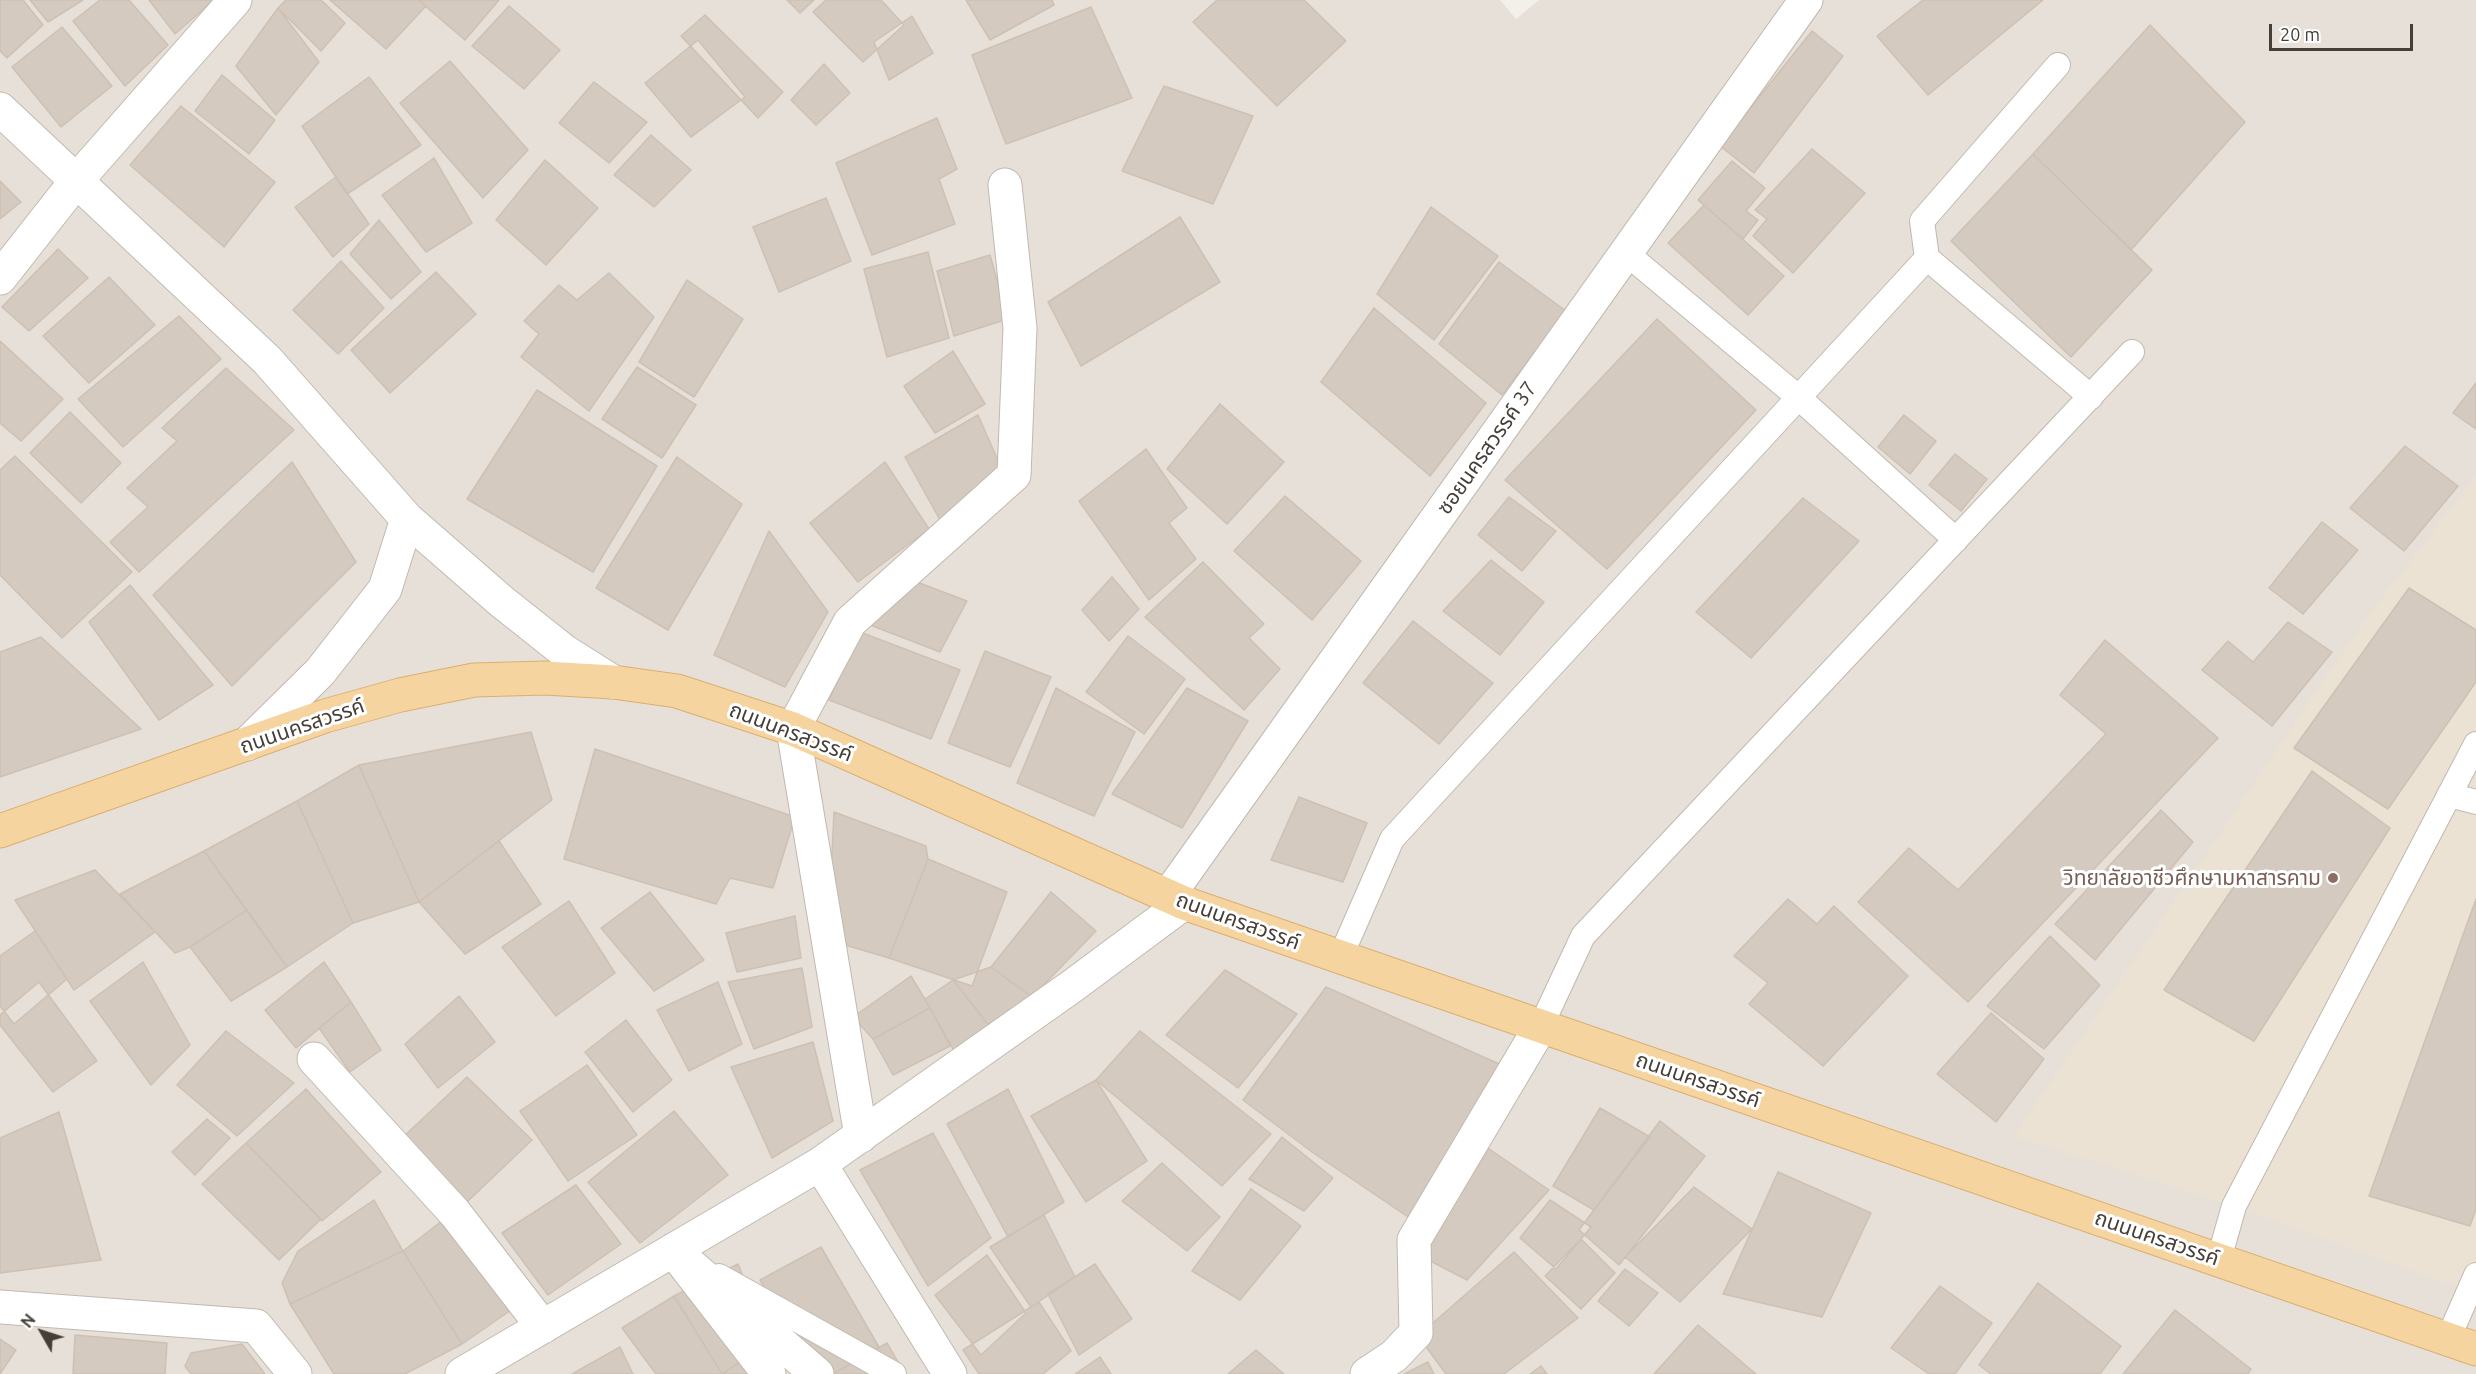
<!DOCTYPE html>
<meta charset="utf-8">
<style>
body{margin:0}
#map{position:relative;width:2476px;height:1374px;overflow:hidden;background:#f3efe9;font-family:Ubuntu,sans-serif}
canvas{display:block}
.north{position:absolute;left:12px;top:1302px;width:60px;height:60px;-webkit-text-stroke:4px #fff;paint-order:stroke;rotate:309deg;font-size:16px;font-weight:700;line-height:24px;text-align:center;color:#463f38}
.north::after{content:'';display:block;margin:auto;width:21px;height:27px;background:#463f38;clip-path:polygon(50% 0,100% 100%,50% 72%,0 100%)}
.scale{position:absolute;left:2269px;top:24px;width:144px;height:27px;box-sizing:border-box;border:3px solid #463f38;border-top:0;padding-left:8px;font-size:18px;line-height:21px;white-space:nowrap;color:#463f38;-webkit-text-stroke:4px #fff;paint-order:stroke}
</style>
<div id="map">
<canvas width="2476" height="1374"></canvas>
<div class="north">N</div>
<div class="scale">20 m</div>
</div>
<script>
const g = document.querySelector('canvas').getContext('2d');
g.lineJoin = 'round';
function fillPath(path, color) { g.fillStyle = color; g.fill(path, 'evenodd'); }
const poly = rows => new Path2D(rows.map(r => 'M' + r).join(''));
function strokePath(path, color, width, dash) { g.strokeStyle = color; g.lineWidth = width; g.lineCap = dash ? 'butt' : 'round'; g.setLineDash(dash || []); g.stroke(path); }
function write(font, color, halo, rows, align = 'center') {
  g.font = font + ' Ubuntu,"Noto Sans Thai",sans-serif'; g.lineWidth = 6; g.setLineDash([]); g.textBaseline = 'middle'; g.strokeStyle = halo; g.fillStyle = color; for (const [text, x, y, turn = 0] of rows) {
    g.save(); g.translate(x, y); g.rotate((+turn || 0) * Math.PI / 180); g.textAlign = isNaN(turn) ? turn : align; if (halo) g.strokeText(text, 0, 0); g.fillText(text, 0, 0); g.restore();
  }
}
const residential = poly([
 [0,0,1500,0,1516,19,1539,0,2476,0,2476,1374,0,1374]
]);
const education = poly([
 [2476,476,2476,1294,2234,1206,2014,1136,2365,620]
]);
const building = poly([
 [0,0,23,0,43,25,7,58,0,51,0,0],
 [30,0,83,0,48,22,30,0],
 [100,0,129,0,168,45,125,86,73,21,100,0],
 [149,0,214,0,175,34,149,0],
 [286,0,321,0,345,23,321,51,278,8,286,0],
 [330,0,418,0,426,6,386,49,330,0],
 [418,0,499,0,465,40,418,0],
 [787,0,814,0,800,13,787,0],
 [826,0,881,0,904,25,863,62,813,12,826,0],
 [966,0,1052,0,1054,5,990,40,966,0],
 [1217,0,1304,0,1346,41,1277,106,1193,22,1217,0],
 [1923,0,2043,0,1928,95,1877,36,1923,0],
 [509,6,560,50,524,89,472,46,509,6],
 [1091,7,1132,98,1006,144,972,55,1091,7],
 [278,8,319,62,276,115,236,66,278,8],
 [705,15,783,92,758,118,681,36,705,15],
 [912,16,933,53,889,80,874,42,912,16],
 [2150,25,2245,122,2131,250,2033,154,2150,25],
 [62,27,112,86,61,127,12,67,62,27],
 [1812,31,1843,56,1754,173,1720,146,1812,31],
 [698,40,745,97,691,137,645,83,698,40],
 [450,61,528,150,483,198,400,103,450,61],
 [824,64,850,93,816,125,791,100,824,64],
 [222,75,275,120,249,154,195,111,222,75],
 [369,77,421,145,347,194,302,126,369,77],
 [594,82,647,122,609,163,559,123,594,82],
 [1164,86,1253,116,1213,204,1122,171,1164,86],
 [181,106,275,182,224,247,130,165,181,106],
 [937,118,957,169,939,179,955,224,872,255,836,163,937,118],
 [651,135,691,170,654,207,614,175,651,135],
 [1812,149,1865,193,1793,273,1753,236,1767,219,1755,210,1812,149],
 [2033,154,2152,270,2071,357,1951,241,2033,154],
 [434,158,472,223,426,252,382,195,434,158],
 [545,160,598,208,546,265,496,220,545,160],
 [1732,161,1765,188,1746,211,1758,220,1743,239,1698,200,1732,161],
 [336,177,369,224,333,257,295,207,336,177],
 [0,181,21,202,0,219,0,181],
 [826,198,851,261,779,292,753,227,826,198],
 [1704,205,1784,276,1748,315,1668,243,1704,205],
 [1431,207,1498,256,1434,340,1377,294,1431,207],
 [1180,217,1220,282,1081,366,1048,302,1180,217],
 [379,220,421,272,391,299,350,254,379,220],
 [58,249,88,278,29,331,2,307,58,249],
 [928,252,949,338,887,357,864,269,928,252],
 [990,255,1008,319,954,336,937,271,990,255],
 [341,261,384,308,338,354,293,310,341,261],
 [1499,262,1566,311,1502,395,1439,344,1499,262],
 [436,272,476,314,390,393,351,350,436,272],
 [609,273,654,317,589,411,521,357,539,334,524,321,559,285,577,300,609,273],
 [109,277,155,325,89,383,43,336,109,277],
 [687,280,743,319,694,397,639,362,687,280],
 [1374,308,1486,403,1430,476,1321,382,1374,308],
 [179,316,221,359,123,447,78,399,179,316],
 [1657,319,1756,410,1607,569,1505,480,1657,319],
 [0,341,63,399,21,441,0,423,0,341],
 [953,351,985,404,935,433,904,386,953,351],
 [637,367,696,405,662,458,602,419,637,367],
 [226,368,294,430,139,572,110,542,148,507,127,488,177,441,162,428,226,368],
 [2476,383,2476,429,2453,413,2476,383],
 [537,390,657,466,593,572,467,499,537,390],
 [1220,404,1284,462,1227,524,1167,469,1220,404],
 [70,412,121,463,81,503,30,453,70,412],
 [978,415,1003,472,940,520,905,457,978,415],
 [1904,415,1936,441,1910,474,1878,447,1904,415],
 [2405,446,2458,486,2404,551,2350,508,2405,446],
 [1146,449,1187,508,1169,523,1196,559,1149,600,1079,501,1146,449],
 [1955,454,1987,479,1961,511,1929,485,1955,454],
 [15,456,132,572,62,638,0,575,0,470,15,456],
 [677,457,742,504,668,630,596,588,677,457],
 [292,462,356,562,232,686,153,595,292,462],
 [885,462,929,529,858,582,810,523,885,462],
 [1285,496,1361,561,1312,620,1234,551,1285,496],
 [1509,497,1556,531,1522,571,1478,535,1509,497],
 [1803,498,1859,541,1751,658,1696,612,1803,498],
 [2322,522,2358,550,2303,614,2269,588,2322,522],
 [769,531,828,612,785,687,714,655,769,531],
 [1491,560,1544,602,1500,655,1443,611,1491,560],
 [1203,562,1264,624,1249,638,1280,669,1244,710,1145,617,1203,562],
 [1112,577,1139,609,1109,641,1082,610,1112,577],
 [909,579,967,601,940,652,865,623,909,579],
 [130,585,213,685,159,720,89,622,130,585],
 [2409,588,2476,630,2476,682,2388,809,2294,748,2409,588],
 [1413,621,1493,683,1439,744,1363,683,1413,621],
 [2288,622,2332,652,2272,726,2202,670,2228,641,2253,662,2288,622],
 [860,632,960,670,931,739,829,700,860,632],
 [1128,636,1185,679,1144,734,1086,692,1128,636],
 [41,637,141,729,0,777,0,652,41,637],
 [2105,640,2218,738,1968,1002,1858,902,1909,848,1958,890,2106,734,2060,695,2105,640],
 [985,651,1051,677,1010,767,948,743,985,651],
 [1056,688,1135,732,1094,816,1017,783,1056,688],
 [1187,688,1248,721,1182,828,1112,794,1187,688],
 [531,732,552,800,419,902,359,765,531,732],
 [595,749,795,817,773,888,730,878,716,904,564,859,595,749],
 [359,765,419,902,353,923,297,801,359,765],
 [2312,771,2390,828,2254,1041,2164,990,2312,771],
 [1299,797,1367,823,1343,882,1271,860,1299,797],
 [297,801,353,923,287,967,204,851,297,801],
 [2161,810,2193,842,2095,960,2055,924,2161,810],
 [834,812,926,846,928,859,889,958,828,940,834,812],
 [499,841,541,904,465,954,419,902,499,841],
 [204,851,247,910,190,947,175,953,120,894,204,851],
 [928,859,1007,892,972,986,889,958,928,859],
 [95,870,155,932,74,990,15,900,95,870],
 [650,892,704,960,654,991,601,928,650,892],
 [1051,892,1096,931,1032,997,991,967,1051,892],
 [1788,899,1817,924,1834,906,1908,976,1823,1066,1749,1004,1768,983,1734,956,1788,899],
 [2476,899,2476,1209,2470,1226,2369,1196,2476,899],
 [569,901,615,973,556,1016,502,947,569,901],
 [247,910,287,967,231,1001,190,947,247,910],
 [795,916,801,958,737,972,726,933,795,916],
 [35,931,67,979,14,1024,0,1006,0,956,35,931],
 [2050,936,2100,985,2044,1049,1987,1006,2050,936],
 [143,962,190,1045,151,1085,90,1001,143,962],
 [324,962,351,1002,296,1048,265,1010,324,962],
 [991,967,1032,997,990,1027,953,980,991,967],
 [802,968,812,1027,754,1049,728,982,802,968],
 [1225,970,1297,1014,1238,1088,1166,1035,1225,970],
 [911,976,930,1008,873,1039,853,1017,911,976],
 [953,980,990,1027,954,1051,925,999,953,980],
 [39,982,97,1061,53,1092,0,1025,0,1015,39,982],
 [718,982,742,1044,689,1071,657,1010,718,982],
 [1326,987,1506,1067,1414,1221,1312,1152,1243,1100,1326,987],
 [459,996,495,1042,438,1088,405,1044,459,996],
 [351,1002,381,1050,350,1072,319,1028,351,1002],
 [930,1008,950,1046,893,1075,873,1039,930,1008],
 [1991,1013,2044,1059,1996,1122,1937,1074,1991,1013],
 [626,1020,672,1080,633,1112,585,1052,626,1020],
 [226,1031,294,1083,237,1136,177,1085,226,1031],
 [1140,1031,1271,1134,1222,1186,1096,1080,1140,1031],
 [813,1042,833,1121,772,1158,731,1067,813,1042],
 [587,1065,637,1135,568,1181,520,1111,587,1065],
 [467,1077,532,1140,466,1203,400,1140,467,1077],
 [1096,1080,1147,1161,1086,1202,1031,1116,1096,1080],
 [306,1089,381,1172,322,1221,246,1143,306,1089],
 [1008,1089,1064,1202,1008,1237,947,1124,1008,1089],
 [1600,1108,1650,1137,1594,1210,1553,1186,1600,1108],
 [674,1111,728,1175,640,1243,588,1182,674,1111],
 [59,1112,101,1260,0,1273,0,1138,59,1112],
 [207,1119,230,1138,195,1175,172,1152,207,1119],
 [1660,1121,1705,1156,1619,1265,1579,1230,1660,1121],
 [933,1133,991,1238,928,1286,860,1170,933,1133],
 [1282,1137,1333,1178,1304,1211,1249,1179,1282,1137],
 [246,1143,321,1219,279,1260,202,1184,246,1143],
 [1482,1144,1549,1190,1467,1280,1415,1253,1482,1144],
 [1162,1163,1220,1217,1187,1251,1122,1201,1162,1163],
 [1778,1172,1871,1213,1822,1317,1723,1294,1778,1172],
 [576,1185,621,1244,548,1295,502,1233,576,1185],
 [1694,1187,1752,1229,1680,1302,1625,1257,1694,1187],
 [1251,1189,1301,1226,1240,1300,1192,1271,1251,1189],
 [374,1200,403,1251,290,1304,282,1283,298,1251,374,1200],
 [1550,1200,1591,1227,1556,1269,1520,1238,1550,1200],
 [1044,1215,1075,1277,1031,1307,990,1247,1044,1215],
 [447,1217,514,1308,462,1344,403,1251,447,1217],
 [1581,1239,1615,1273,1581,1309,1545,1276,1581,1239],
 [821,1247,879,1347,833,1374,815,1374,760,1280,821,1247],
 [403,1251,462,1344,405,1374,334,1374,290,1304,403,1251],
 [1514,1252,1578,1318,1504,1374,1446,1374,1418,1336,1514,1252],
 [987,1255,1026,1313,981,1355,935,1295,987,1255],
 [738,1264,769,1343,722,1374,674,1296,738,1264],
 [1095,1264,1132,1319,1079,1355,1048,1294,1095,1264],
 [1625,1269,1658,1293,1629,1326,1598,1301,1625,1269],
 [2038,1283,2121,1346,2100,1374,1991,1374,1979,1365,2038,1283],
 [1940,1286,1992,1323,1955,1374,1929,1374,1891,1348,1940,1286],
 [674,1296,722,1374,656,1374,622,1328,674,1296],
 [1039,1302,1071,1351,1043,1374,979,1374,963,1350,1039,1302],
 [2175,1310,2251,1369,2248,1374,2123,1374,2175,1310],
 [1698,1325,1756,1374,1654,1374,1698,1325],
 [75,1335,167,1343,165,1374,73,1374,75,1335],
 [0,1339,16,1350,0,1374,0,1339],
 [769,1343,780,1374,722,1374,769,1343],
 [887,1343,905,1374,833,1374,887,1343],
 [242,1344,265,1374,191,1374,185,1366,191,1353,242,1344],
 [620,1347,633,1374,572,1374,620,1347],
 [1256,1350,1284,1374,1228,1374,1256,1350],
 [1100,1357,1111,1374,1075,1374,1100,1357],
 [1428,1362,1434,1374,1404,1374,1428,1362],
 [1541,1366,1547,1374,1530,1374,1541,1366]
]);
const lane = poly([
 [2058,65,1922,221,1927,258,2091,397],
 [1626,253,1798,397,1956,540],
 [2449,795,2476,802],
 [1340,958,1392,839,1927,258],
 [1541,1026,1583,936,2132,352],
 [2219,1259,2234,1206,2476,744],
 [719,1276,894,1374],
 [2448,1339,2476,1275]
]);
const street = poly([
 [0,109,267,360,407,519,501,601,564,651,613,682],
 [0,278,77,180,235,0],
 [247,744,320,672,385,589,407,519],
 [1168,896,1806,0],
 [314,1059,455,1213,543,1327],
 [861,1136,793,729,850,622,1014,475,1020,328,1005,185],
 [820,1164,950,1374],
 [0,1307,256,1326,295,1374],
 [462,1374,820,1164,1071,987,1184,903],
 [769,1374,673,1250,817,1374],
 [1367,1374,1394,1356,1416,1333,1414,1240,1541,1026]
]);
const primary = poly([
 [0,831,325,716,400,695,474,680,545,678,613,682,677,691,793,729,1184,903,2476,1349]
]);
const markers = [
 [2333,878,6,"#8d6e63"]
];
const streetNames = [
 ["ซอยนครสวรรค์ 37",1487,448,-55],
 ["ถนนนครสวรรค์",302,726,-19],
 ["ถนนนครสวรรค์",791,732,21],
 ["ถนนนครสวรรค์",1238,921,20],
 ["ถนนนครสวรรค์",1698,1080,19],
 ["ถนนนครสวรรค์",2157,1238,19]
];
const educationNames = [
 ["วิทยาลัยอาชีวศึกษามหาสารคาม",2321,878]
];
fillPath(residential, '#e7e0d8');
fillPath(education, '#ebe2d4');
fillPath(building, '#d4cabf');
strokePath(building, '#cec1b3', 1.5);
strokePath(lane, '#c1b9af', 26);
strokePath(street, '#c1b9af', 35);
strokePath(primary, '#daaf70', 35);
strokePath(lane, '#fff', 24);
strokePath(street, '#fff', 33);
strokePath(primary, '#f6d49f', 33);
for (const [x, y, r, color] of markers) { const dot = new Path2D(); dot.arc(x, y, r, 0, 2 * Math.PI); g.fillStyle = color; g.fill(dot); strokePath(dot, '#fff', 2); }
write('21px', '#463f38', '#fff', streetNames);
write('21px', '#785e54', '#fff', educationNames, 'right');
</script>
